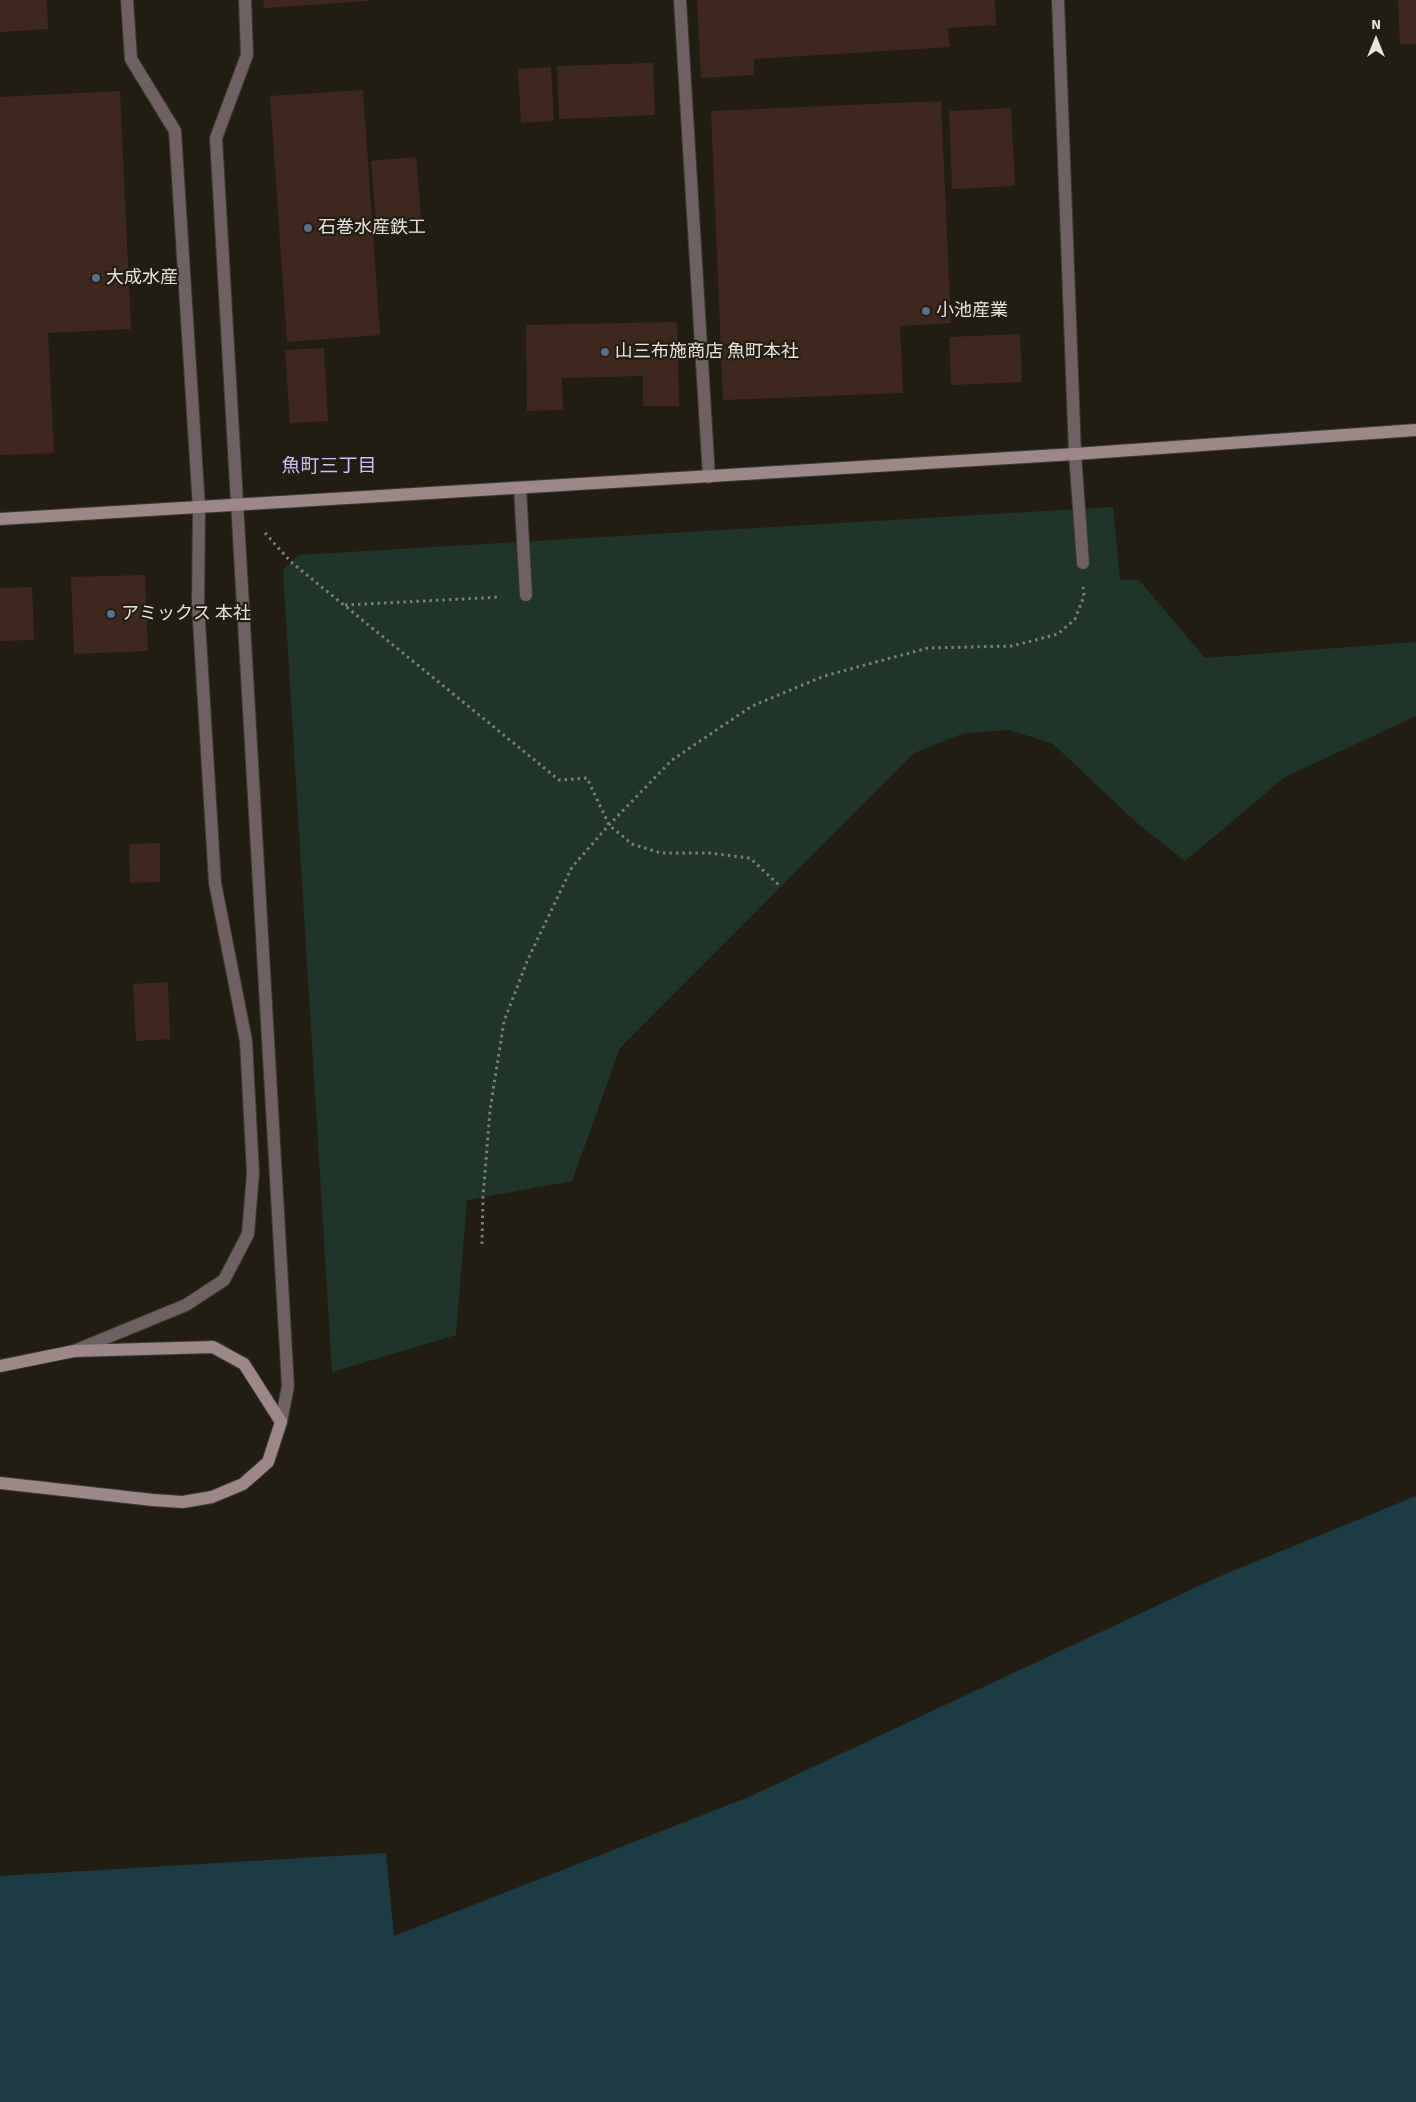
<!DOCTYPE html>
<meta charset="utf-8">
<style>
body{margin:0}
#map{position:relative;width:1416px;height:2102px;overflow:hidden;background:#221d12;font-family:Signika,sans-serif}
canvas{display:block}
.north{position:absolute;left:1351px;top:15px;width:50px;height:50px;-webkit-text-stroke:4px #221d12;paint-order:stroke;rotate:0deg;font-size:14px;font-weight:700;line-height:20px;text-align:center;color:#e8e4dd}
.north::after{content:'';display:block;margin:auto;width:18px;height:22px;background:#e8e4dd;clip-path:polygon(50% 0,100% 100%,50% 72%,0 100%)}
</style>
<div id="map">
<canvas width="1416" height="2102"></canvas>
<div class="north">N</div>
</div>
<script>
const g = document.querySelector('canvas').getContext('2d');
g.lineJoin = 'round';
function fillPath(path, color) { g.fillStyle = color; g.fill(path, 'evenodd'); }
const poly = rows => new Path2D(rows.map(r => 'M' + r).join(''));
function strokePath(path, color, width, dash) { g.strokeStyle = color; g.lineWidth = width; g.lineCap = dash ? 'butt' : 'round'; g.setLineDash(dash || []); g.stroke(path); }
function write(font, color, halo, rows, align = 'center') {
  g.font = font + ' Signika,"Noto Sans JP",sans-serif'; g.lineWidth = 4.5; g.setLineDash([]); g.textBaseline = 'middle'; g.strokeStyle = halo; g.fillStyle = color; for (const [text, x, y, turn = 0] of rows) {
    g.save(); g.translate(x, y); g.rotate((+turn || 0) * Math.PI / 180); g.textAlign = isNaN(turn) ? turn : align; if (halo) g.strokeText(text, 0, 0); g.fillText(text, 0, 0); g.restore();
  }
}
const green = poly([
 [1113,507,1120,580,1139,580,1205,658,1416,642,1416,716,1285,777,1185,861,1136,822,1053,744,1010,730,964,733,914,753,620,1048,572,1181,467,1200,456,1335,332,1372,283,570,298,555]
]);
const water = poly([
 [1416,1496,1416,2102,0,2102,0,1876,386,1853,394,1936,751,1796,1218,1577]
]);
const building = poly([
 [0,0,47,0,48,29,0,32],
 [263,0,368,0,368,1,264,8],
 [697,0,995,0,996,25,948,28,950,47,754,59,754,75,701,78],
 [1398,0,1416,0,1416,44,1400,44],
 [653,63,655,115,559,119,557,66],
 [551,67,554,121,521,123,518,69],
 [363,90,380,335,287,342,270,96],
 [120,91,131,329,48,333,54,453,0,455,0,97],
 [941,101,951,323,900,326,903,393,723,400,711,111],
 [1011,108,1015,186,952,189,949,111],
 [416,157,421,218,376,221,371,161],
 [677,322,679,406,643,406,643,376,562,378,563,410,527,411,526,325],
 [1020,334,1022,382,951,385,949,337],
 [324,348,328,421,290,423,285,350],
 [145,575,148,651,74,654,71,577],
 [32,587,34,640,0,641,0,588],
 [160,843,160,882,130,883,129,844],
 [168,982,170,1039,136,1041,133,984]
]);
const path = poly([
 [265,533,291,562,559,780,587,778,609,825,632,844,661,853,708,853,750,858,781,887],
 [345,605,501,597],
 [482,1244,483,1197,490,1110,504,1021,528,959,572,867,609,825,672,760,752,706,824,676,928,648,1012,646,1058,634,1075,619,1084,596,1083,587]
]);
const lane = poly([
 [1075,454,1083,563],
 [520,488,526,595]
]);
const street = poly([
 [245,0,247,55,216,138,288,1386,281,1422],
 [680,0,709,477],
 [1058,0,1075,454],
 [74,1351,186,1305,224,1280,248,1234,253,1173,246,1041,215,883,198,605,199,508,175,131,131,59,127,0]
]);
const secondary = poly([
 [0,519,1075,454,1416,430],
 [0,1366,74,1351,213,1347,244,1364,281,1422,268,1462,243,1484,212,1497,183,1502,153,1500,0,1483]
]);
const markers = [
 [308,228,5,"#5c6f8a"],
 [96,278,5,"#5c6f8a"],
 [926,311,5,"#5c6f8a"],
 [605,352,5,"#5c6f8a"],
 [111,614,5,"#5c6f8a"]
];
const poiNames = [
 ["石巻水産鉄工",318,228],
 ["大成水産",106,278],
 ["小池産業",936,311],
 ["山三布施商店 魚町本社",615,352],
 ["アミックス 本社",121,614]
];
const neighbourhoodNames = [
 ["魚町三丁目",329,467]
];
fillPath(green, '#20352a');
fillPath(water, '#1b3c45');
fillPath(building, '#40271d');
strokePath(lane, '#3e392e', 14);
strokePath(street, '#3e392e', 14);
strokePath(secondary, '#3e392e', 14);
strokePath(path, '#827e75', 3, [2.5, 4]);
strokePath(lane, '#6f6162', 12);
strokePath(street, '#6f6162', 12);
strokePath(secondary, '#9e8789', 12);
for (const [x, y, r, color] of markers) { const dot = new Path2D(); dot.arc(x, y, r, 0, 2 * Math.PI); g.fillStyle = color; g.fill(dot); strokePath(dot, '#221d12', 2); }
write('18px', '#e8e4dd', '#221d12', poiNames, 'left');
write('19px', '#cac1fa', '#221d12', neighbourhoodNames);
</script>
